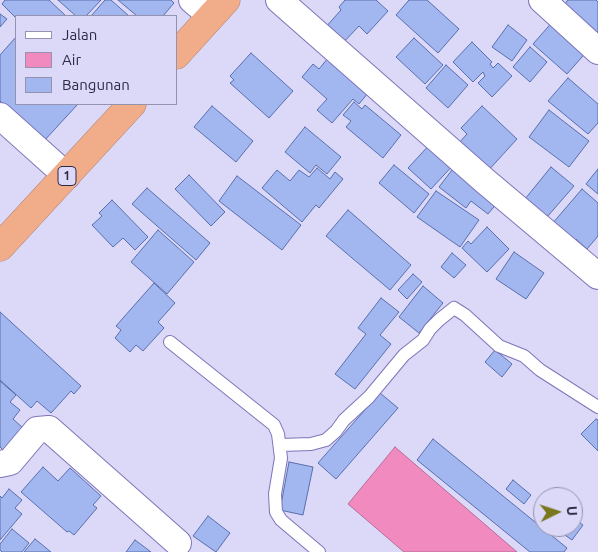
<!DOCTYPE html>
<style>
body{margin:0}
#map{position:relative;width:598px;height:552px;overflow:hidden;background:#dbd9f7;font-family:Ubuntu,sans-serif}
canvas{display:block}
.legend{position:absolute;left:15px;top:15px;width:162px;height:90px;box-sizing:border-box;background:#dbd9f7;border:1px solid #9592b0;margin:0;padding:6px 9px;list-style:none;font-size:15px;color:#2c2845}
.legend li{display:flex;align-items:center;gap:10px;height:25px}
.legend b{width:25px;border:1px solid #9592b0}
.north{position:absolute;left:533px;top:487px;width:50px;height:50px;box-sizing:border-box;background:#dbd9f7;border:1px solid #9592b0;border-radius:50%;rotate:86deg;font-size:14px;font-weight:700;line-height:20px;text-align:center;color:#2c2845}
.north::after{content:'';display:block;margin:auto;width:18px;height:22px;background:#79781e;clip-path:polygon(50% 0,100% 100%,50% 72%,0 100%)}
</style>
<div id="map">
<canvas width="598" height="552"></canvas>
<ul class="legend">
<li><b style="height:6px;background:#fff"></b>Jalan</li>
<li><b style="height:14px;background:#f18abf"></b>Air</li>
<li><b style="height:14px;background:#a2b7ef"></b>Bangunan</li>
</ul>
<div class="north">U</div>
</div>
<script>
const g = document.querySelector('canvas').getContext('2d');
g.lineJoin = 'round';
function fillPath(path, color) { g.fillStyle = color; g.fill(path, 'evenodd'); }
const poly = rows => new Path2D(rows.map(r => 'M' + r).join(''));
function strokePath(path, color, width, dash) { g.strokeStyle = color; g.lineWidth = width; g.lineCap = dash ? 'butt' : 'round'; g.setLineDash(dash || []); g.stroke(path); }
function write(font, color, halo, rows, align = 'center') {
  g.font = font + ' Ubuntu,sans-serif'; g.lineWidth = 4.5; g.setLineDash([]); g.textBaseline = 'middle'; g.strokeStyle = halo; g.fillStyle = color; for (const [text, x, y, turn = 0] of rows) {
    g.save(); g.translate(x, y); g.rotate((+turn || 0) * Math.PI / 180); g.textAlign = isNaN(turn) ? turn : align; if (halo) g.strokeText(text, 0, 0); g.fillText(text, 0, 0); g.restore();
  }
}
const water = poly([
 [395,447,517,552,404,552,348,504,395,447]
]);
const building = poly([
 [5,0,49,0,66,16,16,16,16,18,2,4,5,0],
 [58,0,101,0,86,16,76,16,58,0],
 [105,0,111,0,129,16,91,16,105,0],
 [118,0,171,0,174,3,163,16,137,16,118,0],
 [345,0,376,0,388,11,367,34,359,26,341,45,324,29,341,10,339,7,345,0],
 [409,0,427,0,459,29,438,53,396,15,409,0],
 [568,0,596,0,598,2,598,41,559,11,568,0],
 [0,14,7,19,0,27,0,14],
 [555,19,589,49,567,74,533,44,555,19],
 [508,25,527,40,512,61,492,47,508,25],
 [16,37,16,104,78,104,43,142,0,101,0,55,16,37],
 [414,38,443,65,425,84,396,57,414,38],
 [472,42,492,62,490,64,493,68,498,63,512,76,492,97,478,83,485,76,483,72,473,82,453,62,472,42],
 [530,47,547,62,530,82,513,67,530,47],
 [251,53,293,91,269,118,230,83,234,80,230,76,251,53],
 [328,58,368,93,359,104,353,99,332,123,317,110,327,99,302,77,313,64,319,69,328,58],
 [446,65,468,85,448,108,426,88,446,65],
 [568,78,598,104,598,123,588,134,548,101,568,78],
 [354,102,362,109,365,105,401,135,383,158,346,127,351,121,343,115,354,102],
 [212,106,253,141,236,162,194,127,212,106],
 [482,106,517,139,486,173,457,145,467,134,461,128,482,106],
 [549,110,589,141,569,167,529,137,549,110],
 [305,127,341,157,327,174,316,165,310,173,285,152,305,127],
 [433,141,456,162,431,189,408,168,433,141],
 [394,165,429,194,414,213,379,183,394,165],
 [455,166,498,202,488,214,471,201,466,208,439,187,455,166],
 [551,167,574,186,547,217,525,199,551,167],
 [317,168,330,179,335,172,343,179,319,208,316,205,302,222,262,188,277,170,290,181,299,170,309,177,317,168],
 [598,169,598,194,586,184,598,169],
 [189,175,225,212,211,226,175,189,189,175],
 [237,176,301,225,282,250,219,201,237,176],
 [147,188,210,243,196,260,132,204,147,188],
 [582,189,598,203,598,236,587,249,576,239,573,242,552,224,582,189],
 [436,191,479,220,460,247,417,217,436,191],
 [112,200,148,237,135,250,123,238,113,247,92,225,102,216,99,213,112,200],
 [348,210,411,265,390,290,326,236,348,210],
 [487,227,509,249,487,272,462,248,468,241,471,244,487,227],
 [158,230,194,262,167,294,131,262,158,230],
 [514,252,544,273,526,299,496,279,514,252],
 [452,253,466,265,454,278,441,267,452,253],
 [413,274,422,282,407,299,398,290,413,274],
 [154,283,175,303,158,322,164,328,143,351,136,345,130,352,115,338,121,330,116,326,154,283],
 [423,286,443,303,419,333,399,317,423,286],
 [381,298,399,312,380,335,391,344,355,389,335,374,366,334,358,328,381,298],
 [0,312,81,386,74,394,71,391,51,413,37,401,31,408,0,380,0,312],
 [495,350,512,364,502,377,485,362,495,350],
 [0,381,16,395,10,402,20,410,13,419,23,428,3,450,0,447,0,381],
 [380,393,398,408,336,479,318,463,380,393],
 [596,419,598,420,598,451,581,434,596,419],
 [433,439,567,548,564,552,530,552,417,460,433,439],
 [289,462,313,467,303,515,280,510,289,462],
 [43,467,58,481,70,468,101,496,93,505,97,508,74,535,69,531,67,532,21,492,43,467],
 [513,480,531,495,524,504,506,489,513,480],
 [556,488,563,493,560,497,549,497,556,488],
 [9,489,22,500,15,508,22,514,0,540,0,496,2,498,9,489],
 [208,516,230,533,216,552,193,536,208,516],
 [573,518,583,525,572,540,559,531,562,527,573,527,573,518],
 [12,529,29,543,22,552,2,552,0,550,0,544,12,529],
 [35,539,51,552,24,552,35,539],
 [135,540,151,552,126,552,135,540]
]);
const lane = poly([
 [170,342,274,425,278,434,281,458,275,494,276,512,281,520,319,552],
 [281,445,311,444,326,440,336,431,344,420,369,397,404,355,423,340,430,329,439,320,454,308,465,315,499,346,524,356,540,370,598,407]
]);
const street = poly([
 [192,0,211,16],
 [279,0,485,181,598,276],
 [542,0,598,51],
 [0,116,67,176],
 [0,464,10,462,37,430,49,429,178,543]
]);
const highway = poly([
 [176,55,226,0],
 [0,247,132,104]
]);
const shields = [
 [67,176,18]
];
const shieldNames = [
 ["1",67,176]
];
fillPath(water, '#f18abf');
strokePath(water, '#b66d9a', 1);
fillPath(building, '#a2b7ef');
strokePath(building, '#596eae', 1);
strokePath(lane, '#7d75b9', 14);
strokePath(street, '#7d75b9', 28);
strokePath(highway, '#ac7e72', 29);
strokePath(lane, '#fff', 12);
strokePath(street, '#fff', 26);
strokePath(highway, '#f1ad8a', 28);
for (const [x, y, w] of shields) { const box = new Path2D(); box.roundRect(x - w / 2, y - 9.5, w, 19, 4); g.fillStyle = '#dbd9f7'; g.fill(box); strokePath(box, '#2c2845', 1); }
write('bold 12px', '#2c2845', null, shieldNames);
</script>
